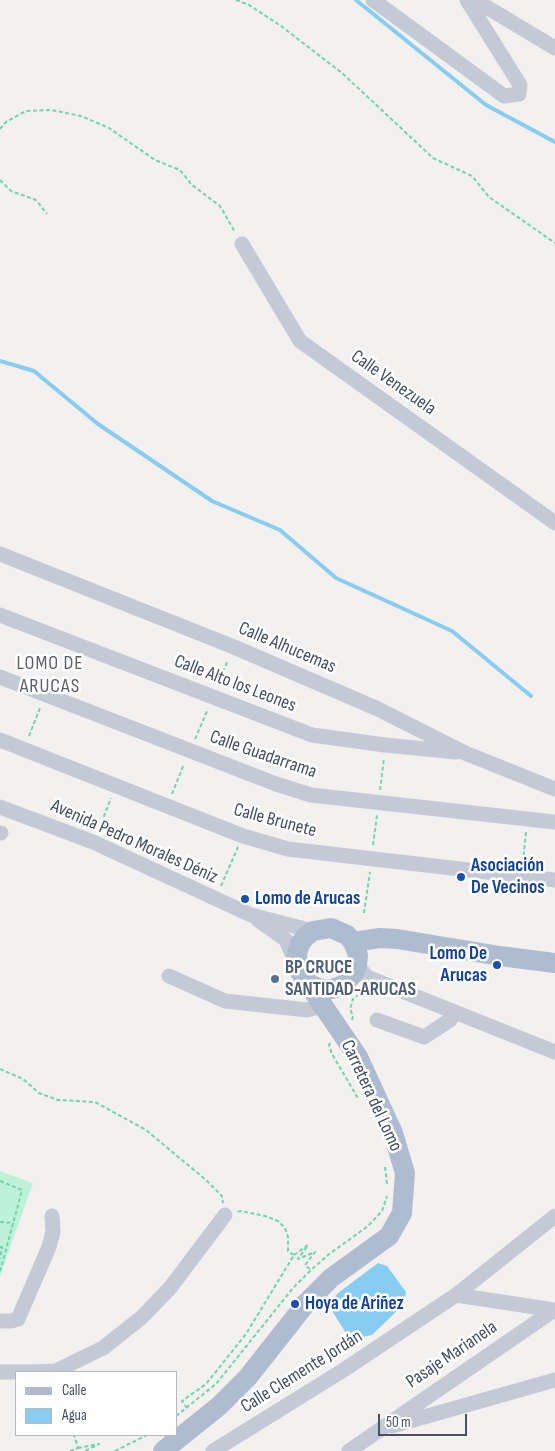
<!DOCTYPE html>
<meta charset="utf-8">
<style>
body{margin:0}
#map{position:relative;width:555px;height:1451px;overflow:hidden;background:#f3f0f0;font-family:"Sofia Sans Condensed",sans-serif}
canvas{display:block}
.legend{position:absolute;left:15px;top:1371px;width:162px;height:65px;box-sizing:border-box;background:#fff;border:1px solid #b5b9bf;margin:0;padding:6px 9px;list-style:none;font-size:15px;color:#47505f}
.legend li{display:flex;align-items:center;gap:10px;height:25px}
.legend b{width:25px;border:1px solid #b5b9bf}
.scale{position:absolute;left:378px;top:1414px;width:89px;height:22px;box-sizing:border-box;border:2px solid #47505f;border-top:0;padding-left:6px;font-size:15px;line-height:18px;white-space:nowrap;color:#47505f;-webkit-text-stroke:4px #fff;paint-order:stroke}
</style>
<div id="map">
<canvas width="555" height="1451"></canvas>
<ul class="legend">
<li><b style="height:6px;background:#afbbd0"></b>Calle</li>
<li><b style="height:14px;background:#88ccf1"></b>Agua</li>
</ul>
<div class="scale">50 m</div>
</div>
<script>
const g = document.querySelector('canvas').getContext('2d');
g.lineJoin = 'round';
function fillPath(path, color) { g.fillStyle = color; g.fill(path, 'evenodd'); }
const poly = rows => new Path2D(rows.map(r => 'M' + r).join(''));
function strokePath(path, color, width, dash) { g.strokeStyle = color; g.lineWidth = width; g.lineCap = dash ? 'butt' : 'round'; g.setLineDash(dash || []); g.stroke(path); }
function write(font, color, halo, rows, align = 'center') {
  g.font = font + ' "Sofia Sans Condensed",sans-serif'; g.lineWidth = 5; g.setLineDash([]); g.textBaseline = 'middle'; g.strokeStyle = halo; g.fillStyle = color; for (const [text, x, y, turn = 0] of rows) {
    g.save(); g.translate(x, y); g.rotate((+turn || 0) * Math.PI / 180); g.textAlign = isNaN(turn) ? turn : align; if (halo) g.strokeText(text, 0, 0); g.fillText(text, 0, 0); g.restore();
  }
}
const green = poly([
 [0,1171,33,1183,0,1276]
]);
const water = poly([
 [378,1263,387,1266,406,1292,404,1304,372,1335,358,1338,346,1333,332,1311,332,1300,338,1293]
]);
const stream = poly([
 [356,0,486,105,555,142],
 [0,361,34,371,98,424,212,501,280,530,336,578,452,631,531,696]
]);
const path = poly([
 [236,0,249,5,281,26,342,73,433,158,472,176,489,197,555,243],
 [0,129,6,122,26,111,51,110,81,116,109,128,155,160,180,170,192,185,220,206,235,232],
 [0,180,11,191,36,200,47,214],
 [218,684,228,660],
 [29,736,40,708],
 [195,739,208,709],
 [380,790,384,758],
 [172,794,184,764],
 [99,829,111,798],
 [373,845,377,815],
 [523,862,526,832],
 [221,886,238,847],
 [364,913,370,872],
 [352,1020,353,1016,350,1009,353,999,360,994,374,995],
 [330,1043,329,1045,332,1054,359,1100],
 [0,1069,23,1079,39,1093,58,1100,95,1102,146,1130,206,1180,222,1196,223,1203],
 [385,1167,387,1184],
 [0,1181,22,1190,0,1272],
 [0,1222,14,1223],
 [0,1247,2,1247,0,1259],
 [294,1255,308,1245,298,1259,315,1252,305,1265,311,1270],
 [187,1408,182,1401,206,1384,246,1334,294,1255,288,1251,288,1237,285,1228,278,1221,265,1216,241,1211,237,1212],
 [176,1416,216,1384,293,1288,311,1270,328,1255,368,1226,382,1211,387,1196],
 [78,1448,99,1444,85,1451],
 [70,1451,78,1448,74,1435],
 [115,1451,147,1435]
]);
const minor = poly([
 [373,0,504,96,519,94,520,85,467,0],
 [475,0,555,48],
 [242,244,300,341,555,523],
 [0,554,234,647,378,709,465,753,555,789],
 [0,615,312,735,385,745,456,752],
 [0,677,276,784,311,795,555,822],
 [0,740,243,836,288,849,555,880],
 [0,807,93,842,251,915,313,931],
 [0,833,1,833],
 [258,920,286,940,297,966],
 [357,965,367,977,555,1052],
 [169,976,225,1001,307,1010,323,1006],
 [377,1020,424,1037,450,1020,455,1012],
 [456,1295,555,1310],
 [0,1321,11,1321,18,1319,49,1247,53,1232,52,1216],
 [0,1372,27,1372],
 [29,1372,56,1371,103,1348,141,1318,170,1288,225,1215],
 [392,1426,555,1380],
 [213,1451,342,1371,456,1295,555,1216],
 [349,1451,554,1310]
]);
const major = poly([
 [353,942,380,938,397,939,500,956,555,963],
 [163,1451,219,1406,248,1377,308,1301,331,1278,389,1236,402,1213,405,1173,393,1133,358,1057,300,972,297,963,297,953,300,944,305,937,313,931,331,928,347,935,353,942,358,955,357,965,354,973,348,980,341,986,332,989,322,989,313,986,305,980]
]);
const markers = [
 [461,877,5,"#1a4fb4"],
 [245,899,5,"#1a4fb4"],
 [497,965,5,"#1a4fb4"],
 [275,979,5,"#5c6f8a"],
 [295,1304,5,"#1a4fb4"]
];
const streetNames = [
 ["Calle Venezuela",393,383,35],
 ["Calle Alhucemas",287,648,23],
 ["Calle Alto los Leones",235,684,21],
 ["Calle Guadarrama",263,755,19],
 ["Calle Brunete",275,821,15],
 ["Avenida Pedro Morales Déniz",134,842,24],
 ["Carretera del Lomo",371,1096,65],
 ["Pasaje Marianela",452,1355,-34],
 ["Calle Clemente Jordán",302,1372,-32]
];
const transitNames = [
 ["Asociación",471,866],
 ["De Vecinos",471,888],
 ["Lomo de Arucas",255,899],
 ["Lomo De",487,954,"right"],
 ["Arucas",487,976,"right"],
 ["Hoya de Ariñez",305,1304]
];
const serviceNames = [
 ["BP CRUCE",285,968],
 ["SANTIDAD-ARUCAS",285,990]
];
const neighbourhoodNames = [
 ["LOMO DE",50,664],
 ["ARUCAS",50,687]
];
fillPath(green, '#bdf2d9');
fillPath(water, '#88ccf1');
strokePath(stream, '#88ccf1', 4);
strokePath(path, '#73d2b0', 2, [4, 2.5]);
strokePath(minor, '#c3cad6', 15);
strokePath(major, '#afbbd0', 20);
for (const [x, y, r, color] of markers) { const dot = new Path2D(); dot.arc(x, y, r, 0, 2 * Math.PI); g.fillStyle = color; g.fill(dot); strokePath(dot, '#fff', 2); }
write('19px', '#47505f', '#fff', streetNames);
write('bold 19px', '#164399', '#fff', transitNames, 'left');
write('bold 19px', '#4e5e75', '#fff', serviceNames, 'left');
g.letterSpacing = '1px';
write('20px', '#5c5f66', '#fff', neighbourhoodNames);
g.letterSpacing = '0px';
</script>
